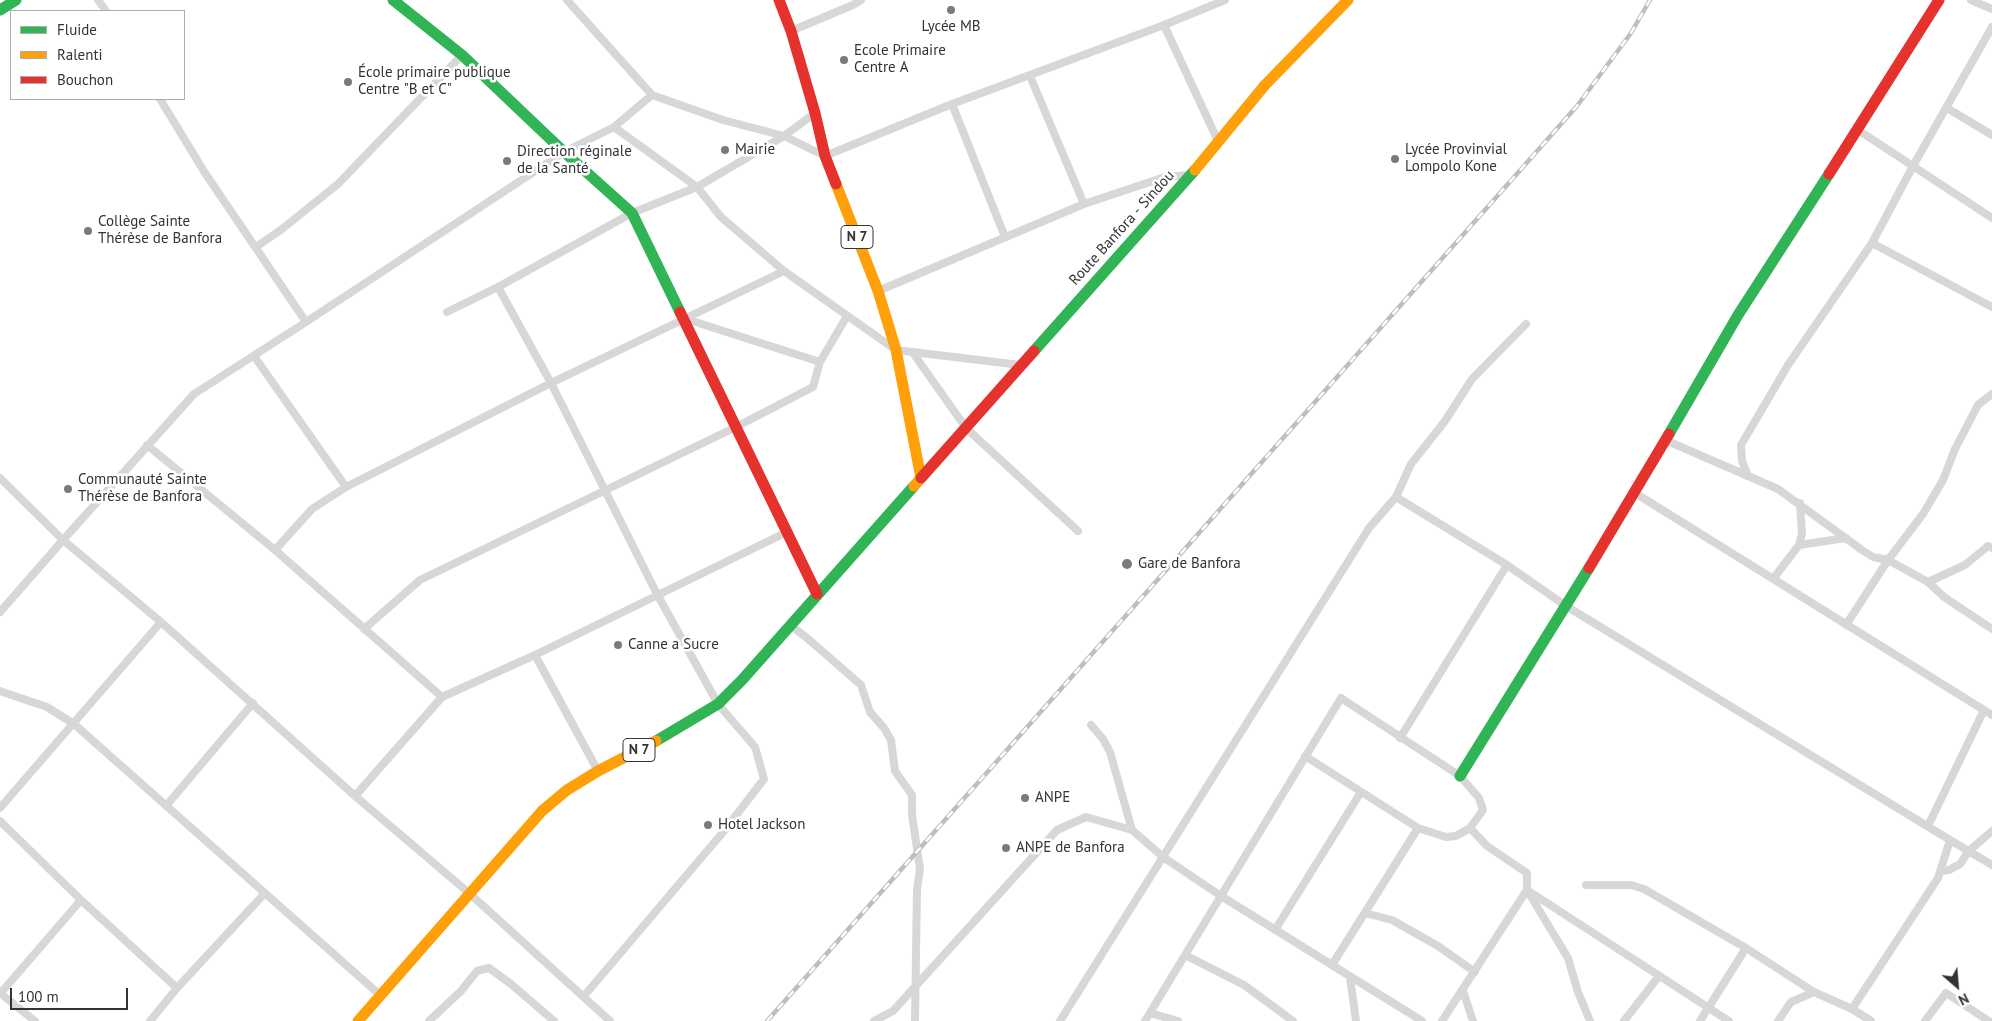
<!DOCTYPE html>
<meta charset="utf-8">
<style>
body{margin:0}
#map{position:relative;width:1992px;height:1021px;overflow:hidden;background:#fff;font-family:"PT Sans",sans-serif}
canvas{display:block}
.legend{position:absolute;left:10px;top:10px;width:175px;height:90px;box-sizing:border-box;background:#fff;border:1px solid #adadad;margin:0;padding:6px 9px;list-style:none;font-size:15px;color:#333}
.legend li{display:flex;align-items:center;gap:10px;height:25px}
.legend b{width:25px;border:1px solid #adadad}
.north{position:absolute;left:1932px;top:961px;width:50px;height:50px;-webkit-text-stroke:4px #fff;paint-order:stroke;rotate:153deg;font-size:14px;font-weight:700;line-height:20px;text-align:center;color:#333}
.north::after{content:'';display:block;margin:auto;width:18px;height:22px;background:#333;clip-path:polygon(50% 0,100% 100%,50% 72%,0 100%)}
.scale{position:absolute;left:10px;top:988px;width:118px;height:22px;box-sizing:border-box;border:2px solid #333;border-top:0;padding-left:6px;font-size:15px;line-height:18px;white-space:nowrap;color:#333;-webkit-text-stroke:4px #fff;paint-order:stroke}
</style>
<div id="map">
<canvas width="1992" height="1021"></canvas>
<ul class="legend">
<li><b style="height:6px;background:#30b455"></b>Fluide</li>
<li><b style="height:6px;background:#ff9f0a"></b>Ralenti</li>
<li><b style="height:6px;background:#e5322d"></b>Bouchon</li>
</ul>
<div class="north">N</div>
<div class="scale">100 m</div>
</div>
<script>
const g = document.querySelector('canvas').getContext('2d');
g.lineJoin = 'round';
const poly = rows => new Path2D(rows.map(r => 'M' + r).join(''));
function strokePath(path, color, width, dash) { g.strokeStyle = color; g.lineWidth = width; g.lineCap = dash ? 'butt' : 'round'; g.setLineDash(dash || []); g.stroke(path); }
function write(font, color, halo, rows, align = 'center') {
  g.font = font + ' "PT Sans",sans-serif'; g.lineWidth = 5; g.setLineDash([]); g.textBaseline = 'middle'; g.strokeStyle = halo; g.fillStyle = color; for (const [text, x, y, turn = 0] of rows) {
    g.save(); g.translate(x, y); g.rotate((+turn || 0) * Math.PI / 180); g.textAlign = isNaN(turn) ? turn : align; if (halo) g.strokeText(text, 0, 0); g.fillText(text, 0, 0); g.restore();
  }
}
const street = poly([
 [98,0,106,11],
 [567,0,652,95,723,120,784,136,825,156,952,104,1164,25,1225,0],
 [1971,0,1992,9],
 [1164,25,1218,141],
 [1992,27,1913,166,1872,243,1992,307],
 [791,31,853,5,861,0],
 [1030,76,1084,204],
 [160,99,205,173,306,322],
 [952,104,1005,237],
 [1947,108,1992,135],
 [614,127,697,187,721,217,784,271,896,350,1020,365],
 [1858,130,1992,218],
 [256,247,282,229,338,184,462,55],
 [498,287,551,383,657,594,718,704,755,747,764,779,724,831,584,996],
 [878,291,1084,204,1165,177,1189,175],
 [447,312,498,287,632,213,697,187,784,136,815,113],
 [683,318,820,362],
 [913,353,966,428,1078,531],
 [254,356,346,487],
 [1665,440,1778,489,1862,550,1873,557,1888,560,1928,582,1944,597,1992,629],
 [147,445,275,550,442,697],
 [1748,476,1742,461,1741,445,1788,365,1872,243],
 [0,478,63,540,161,622,355,796,469,893,610,1021],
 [1635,493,1992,715],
 [1396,497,1507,565,1566,606,1950,840,1938,878,1852,1009],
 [1799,545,1846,538],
 [275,550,312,509,346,487,551,383,784,271],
 [1773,579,1799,545,1802,534,1800,503],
 [1928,582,1965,565,1988,546,1992,548],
 [0,612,63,540,194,394,306,322,564,152,614,127,652,95],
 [790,625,807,638,861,685,870,712,884,728,891,740,895,771,912,795,912,815,920,869,917,889,915,1021],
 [1846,625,1888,560,1923,514,1943,480,1955,449,1978,405,1992,394],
 [364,629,420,580,736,427,813,387,820,362,847,316],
 [535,655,598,771],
 [0,691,47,707,74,724,380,995],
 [1091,725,1103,739,1110,752,1132,830],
 [1400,738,1507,565],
 [1305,756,1418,828,1332,965],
 [355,796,442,697,535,655,787,532],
 [166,806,253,703],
 [0,808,161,622],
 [0,821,81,900,177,988],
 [1928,826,1984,710],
 [1418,828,1446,837,1456,836,1470,828],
 [1950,840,1992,865],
 [1941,871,1949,870,1960,864,1969,851,1992,831],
 [1586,885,1631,885,1644,889,1746,948,1814,992,1852,1009,1871,1021],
 [1365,913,1392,920,1438,946,1475,972],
 [1275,930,1361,792],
 [1185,955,1244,985,1293,1021],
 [1350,977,1356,1021],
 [1463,991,1473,1021],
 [0,993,35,1021],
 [0,994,81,900],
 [1150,1013,1178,1021],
 [150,1021,177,988,265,893],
 [429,1021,461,991,477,971,489,968,511,984,554,1021],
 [874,1021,893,1011,1057,830,1086,817,1132,830,1163,857,1221,896,1422,1021],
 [1060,1021,1369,528,1396,497,1411,464,1445,421,1472,379,1526,324],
 [1145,1021,1341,698,1460,776,1479,798,1483,810,1470,828,1487,846,1527,873,1527,890,1568,958,1578,992,1590,1021],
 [1442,1021,1527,890,1729,1021],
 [1624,1021,1659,976],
 [1700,1021,1746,948],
 [1778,1021,1791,1002,1814,992],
 [1925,1021,1946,993,1989,1021]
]);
const fast = poly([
 [393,0,462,55,564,152,632,213,680,312],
 [0,10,16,0],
 [1034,351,1195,170],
 [1669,434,1738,315,1829,174],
 [656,741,718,704,742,680,914,486],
 [1460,776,1589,568]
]);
const slow = poly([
 [1195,170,1265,85,1348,0],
 [836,184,878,291,896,350,921,478,914,486],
 [358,1021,542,811,567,790,598,771,656,741]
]);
const jam = poly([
 [779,0,791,31,815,113,825,156,836,184],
 [1829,174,1939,0],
 [680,312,817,594],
 [921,478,1034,351],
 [1589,568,1669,434]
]);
const rail = poly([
 [767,1021,1577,106,1631,33,1650,0]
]);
const markers = [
 [951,10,5,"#7a7a7a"],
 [844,60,5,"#7a7a7a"],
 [348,82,5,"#7a7a7a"],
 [725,150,5,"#7a7a7a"],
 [1395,159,5,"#7a7a7a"],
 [507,161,5,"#7a7a7a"],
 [88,231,5,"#7a7a7a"],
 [68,489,5,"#7a7a7a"],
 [1127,564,6,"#7a7a7a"],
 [618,645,5,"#7a7a7a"],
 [1025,798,5,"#7a7a7a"],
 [708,825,5,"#7a7a7a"],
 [1006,848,5,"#7a7a7a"]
];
const shields = [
 [857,237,32],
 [639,750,32]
];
const shieldNames = [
 ["N 7",857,237],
 ["N 7",639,750]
];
const poiNames = [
 ["Lycée MB",951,27,"center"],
 ["Ecole Primaire",854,51],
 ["Centre A",854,68],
 ["École primaire publique",358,73],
 ["Centre \"B et C\"",358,90],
 ["Mairie",735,150],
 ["Lycée Provinvial",1405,150],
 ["Lompolo Kone",1405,167],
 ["Direction réginale",517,152],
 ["de la Santé",517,169],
 ["Collège Sainte",98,222],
 ["Thérèse de Banfora",98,239],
 ["Communauté Sainte",78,480],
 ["Thérèse de Banfora",78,497],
 ["Gare de Banfora",1138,564],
 ["Canne a Sucre",628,645],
 ["ANPE",1035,798],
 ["Hotel Jackson",718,825],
 ["ANPE de Banfora",1016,848]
];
const streetNames = [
 ["Route Banfora - Sindou",1122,228,-48]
];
strokePath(street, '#d7d7d7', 8);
strokePath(fast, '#30b455', 11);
strokePath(slow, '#ff9f0a', 11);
strokePath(jam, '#e5322d', 11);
strokePath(rail, '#bebebe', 4.5);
strokePath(rail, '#fff', 2.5, [8]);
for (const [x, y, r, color] of markers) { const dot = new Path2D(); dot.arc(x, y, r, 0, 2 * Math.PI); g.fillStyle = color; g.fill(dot); strokePath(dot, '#fff', 2); }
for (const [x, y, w] of shields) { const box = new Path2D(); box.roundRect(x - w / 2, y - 11.5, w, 23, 4); g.fillStyle = '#fff'; g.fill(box); strokePath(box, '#333', 1); }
write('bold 14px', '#333', null, shieldNames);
write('15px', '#333', '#fff', poiNames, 'left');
write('15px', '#333', '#fff', streetNames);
</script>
